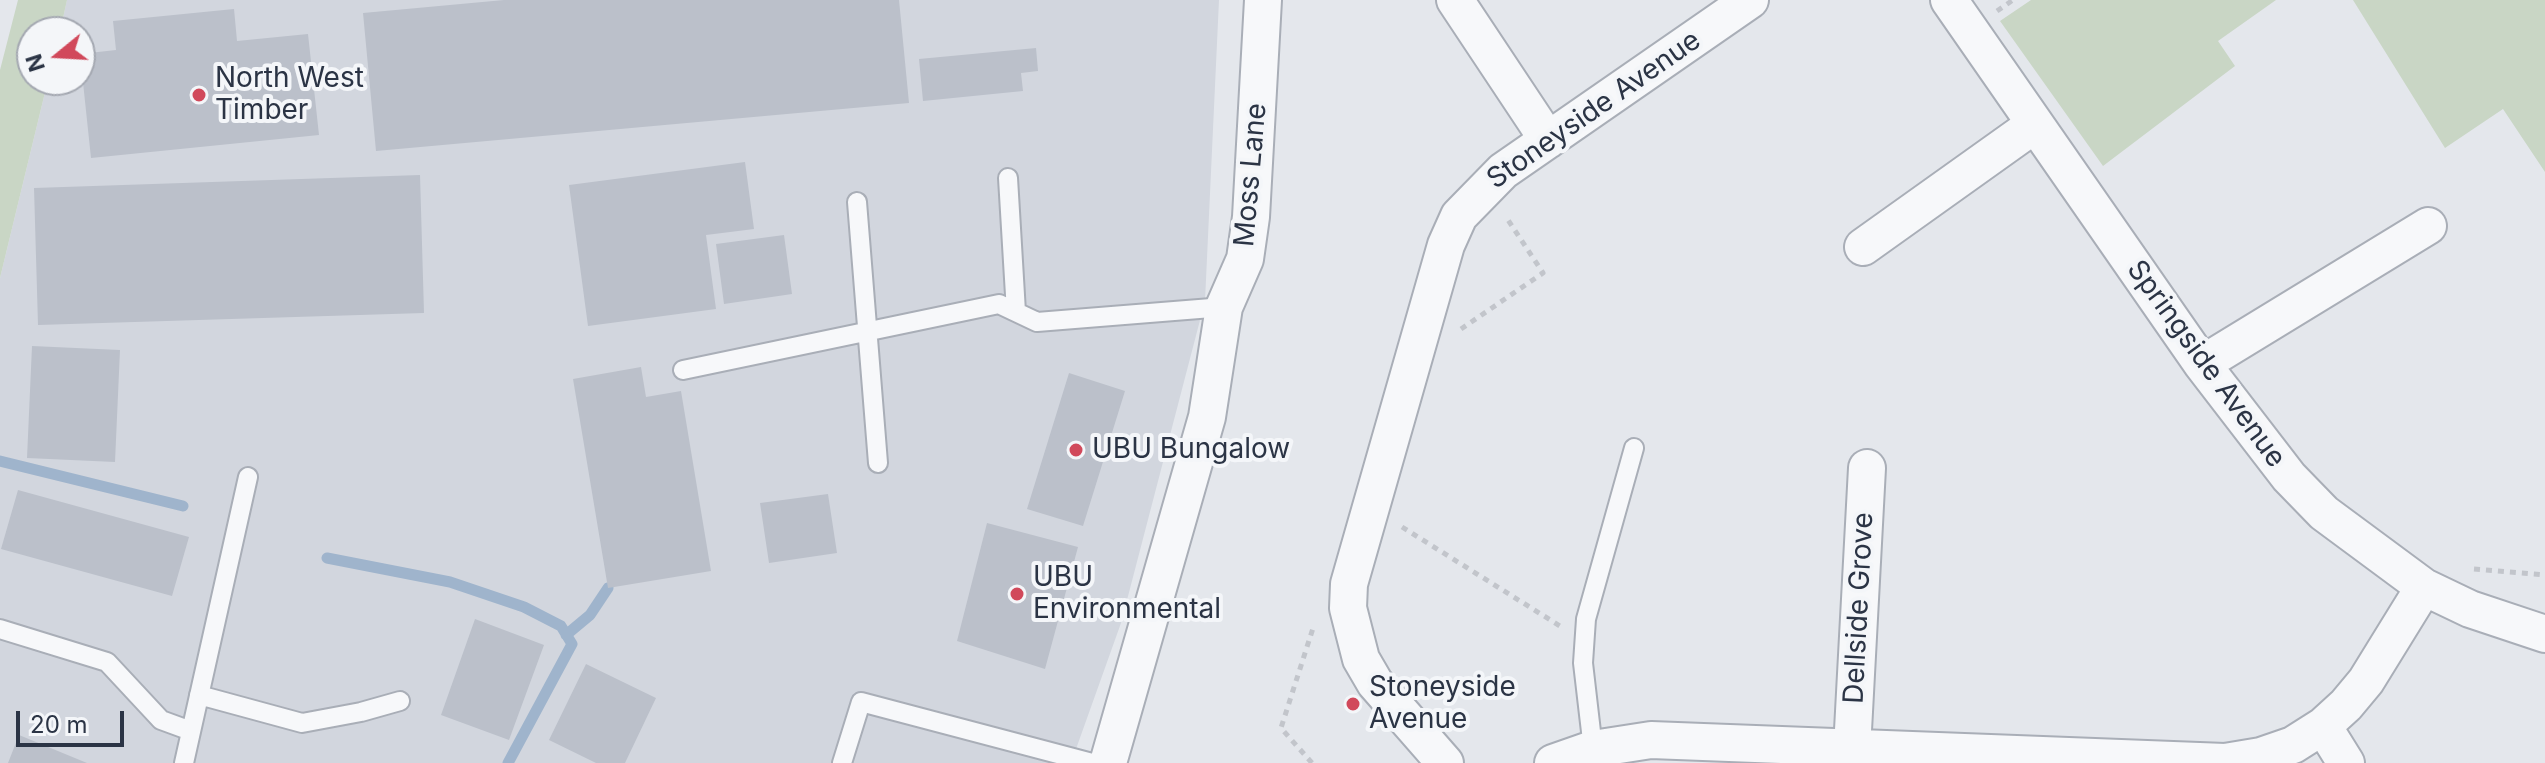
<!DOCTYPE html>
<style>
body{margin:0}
#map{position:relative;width:2545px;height:763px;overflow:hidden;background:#e4e7ec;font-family:Inter,sans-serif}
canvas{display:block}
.north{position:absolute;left:16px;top:16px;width:80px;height:80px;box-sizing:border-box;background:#f4f6f9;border:2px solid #a4a8b1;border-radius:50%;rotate:252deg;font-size:22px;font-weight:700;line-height:32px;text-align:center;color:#2b3445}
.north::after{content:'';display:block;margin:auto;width:28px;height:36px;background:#d1495b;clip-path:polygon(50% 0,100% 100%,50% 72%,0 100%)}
.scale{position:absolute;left:16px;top:711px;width:108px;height:36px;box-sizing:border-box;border:4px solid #2b3445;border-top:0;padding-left:10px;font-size:24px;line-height:28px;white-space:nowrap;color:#2b3445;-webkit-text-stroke:6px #f4f6f9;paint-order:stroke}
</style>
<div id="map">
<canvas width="2545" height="763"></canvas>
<div class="north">N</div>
<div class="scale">20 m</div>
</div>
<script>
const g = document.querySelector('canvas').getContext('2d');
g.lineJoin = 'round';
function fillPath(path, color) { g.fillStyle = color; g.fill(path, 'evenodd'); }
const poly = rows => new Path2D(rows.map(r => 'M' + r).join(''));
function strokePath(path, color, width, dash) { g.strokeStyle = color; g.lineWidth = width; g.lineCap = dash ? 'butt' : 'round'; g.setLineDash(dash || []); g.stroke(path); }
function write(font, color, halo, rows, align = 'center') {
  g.font = font + ' Inter,sans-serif'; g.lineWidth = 8; g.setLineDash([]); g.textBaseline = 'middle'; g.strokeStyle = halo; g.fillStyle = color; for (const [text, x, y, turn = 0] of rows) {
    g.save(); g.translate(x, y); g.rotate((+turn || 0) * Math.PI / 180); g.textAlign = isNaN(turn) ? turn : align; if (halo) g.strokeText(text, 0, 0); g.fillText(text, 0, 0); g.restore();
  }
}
const built = poly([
 [67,0,1219,0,1205,301,1121,623,1071,763,0,763,0,278,48,80,80,80,80,32,60,32]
]);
const green = poly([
 [18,0,67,0,60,32,32,32,32,80,48,80,0,278,0,70],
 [2031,0,2276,0,2218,41,2235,66,2103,166,2000,21],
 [2353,0,2545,0,2545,172,2503,109,2445,148]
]);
const stream = poly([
 [0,461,183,506],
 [327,558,450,582,524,607,561,626,572,644,508,763],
 [566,635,590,615,608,588]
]);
const building = poly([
 [504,0,899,0,909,103,376,151,363,13],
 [234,9,237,41,308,34,319,135,91,158,80,54,116,50,113,21],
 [1036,48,1038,71,1021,73,1023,91,923,101,919,59],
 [745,162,754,229,706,235,716,309,588,326,569,185],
 [420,175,424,313,38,325,34,188],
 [784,235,792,294,724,304,716,244],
 [32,346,120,350,115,462,27,458],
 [641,367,646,397,681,391,711,571,608,588,573,379],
 [1069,373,1125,391,1083,526,1027,509],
 [18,490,189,537,172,596,1,549],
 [828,494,837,553,769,563,760,503],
 [987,523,1078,547,1045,669,957,641],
 [475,619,544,645,509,740,441,715],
 [586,664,656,698,625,763,596,763,549,740],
 [19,735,87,763,8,763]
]);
const path = poly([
 [1997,11,2013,0],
 [1461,329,1543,273,1506,217],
 [1402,527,1560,626],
 [2474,569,2545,575],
 [1312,763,1281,728,1314,625]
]);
const lane = poly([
 [1008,178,1016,312],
 [857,202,878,463],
 [683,370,999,304,1037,322,1224,307],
 [0,629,107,662,161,720,191,731],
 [199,695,302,723,361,712,400,701],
 [1593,749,1583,663,1586,619,1634,448],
 [184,763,248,477],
 [842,763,861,702,1092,763]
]);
const street = poly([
 [1455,0,1548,140],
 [1949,0,2202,364,2289,477,2324,513,2424,587,2470,609,2545,634],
 [1863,247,2034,125],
 [2202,364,2428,226],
 [2323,726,2346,763],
 [1852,749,1867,468],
 [1108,763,1207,417,1224,307,1245,259,1251,217,1263,0],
 [1445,763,1375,683,1361,659,1348,608,1349,584,1446,245,1459,216,1503,171,1750,0],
 [1553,763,1593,749,1651,740,2225,762,2261,756,2293,745,2323,726,2346,705,2366,681,2424,587]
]);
const markers = [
 [199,95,8,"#d1495b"],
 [1076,450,8,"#d1495b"],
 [1017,594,8,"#d1495b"],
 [1353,704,8,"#d1495b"]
];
const poiNames = [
 ["North West",215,79],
 ["Timber",215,111],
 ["UBU Bungalow",1092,450],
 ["UBU",1033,578],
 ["Environmental",1033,610],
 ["Stoneyside",1369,688],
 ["Avenue",1369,720]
];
const streetNames = [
 ["Stoneyside Avenue",1594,110,-35],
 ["Moss Lane",1251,175,-85],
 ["Springside Avenue",2206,364,54],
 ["Dellside Grove",1859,608,-87]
];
fillPath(built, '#d2d6de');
fillPath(green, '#c9d6c5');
strokePath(stream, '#9fb4cc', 11);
fillPath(building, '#bbc0ca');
strokePath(lane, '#a9aeb7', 22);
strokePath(street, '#a9aeb7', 40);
strokePath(path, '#c2c5cb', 5, [6, 6]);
strokePath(lane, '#f7f8fa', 18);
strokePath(street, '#f7f8fa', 36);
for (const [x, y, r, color] of markers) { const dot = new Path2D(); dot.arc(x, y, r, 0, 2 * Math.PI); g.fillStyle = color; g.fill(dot); strokePath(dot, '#f4f6f9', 3); }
write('28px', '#2b3445', '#f4f6f9', poiNames, 'left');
write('28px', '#2b3445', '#f4f6f9', streetNames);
</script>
